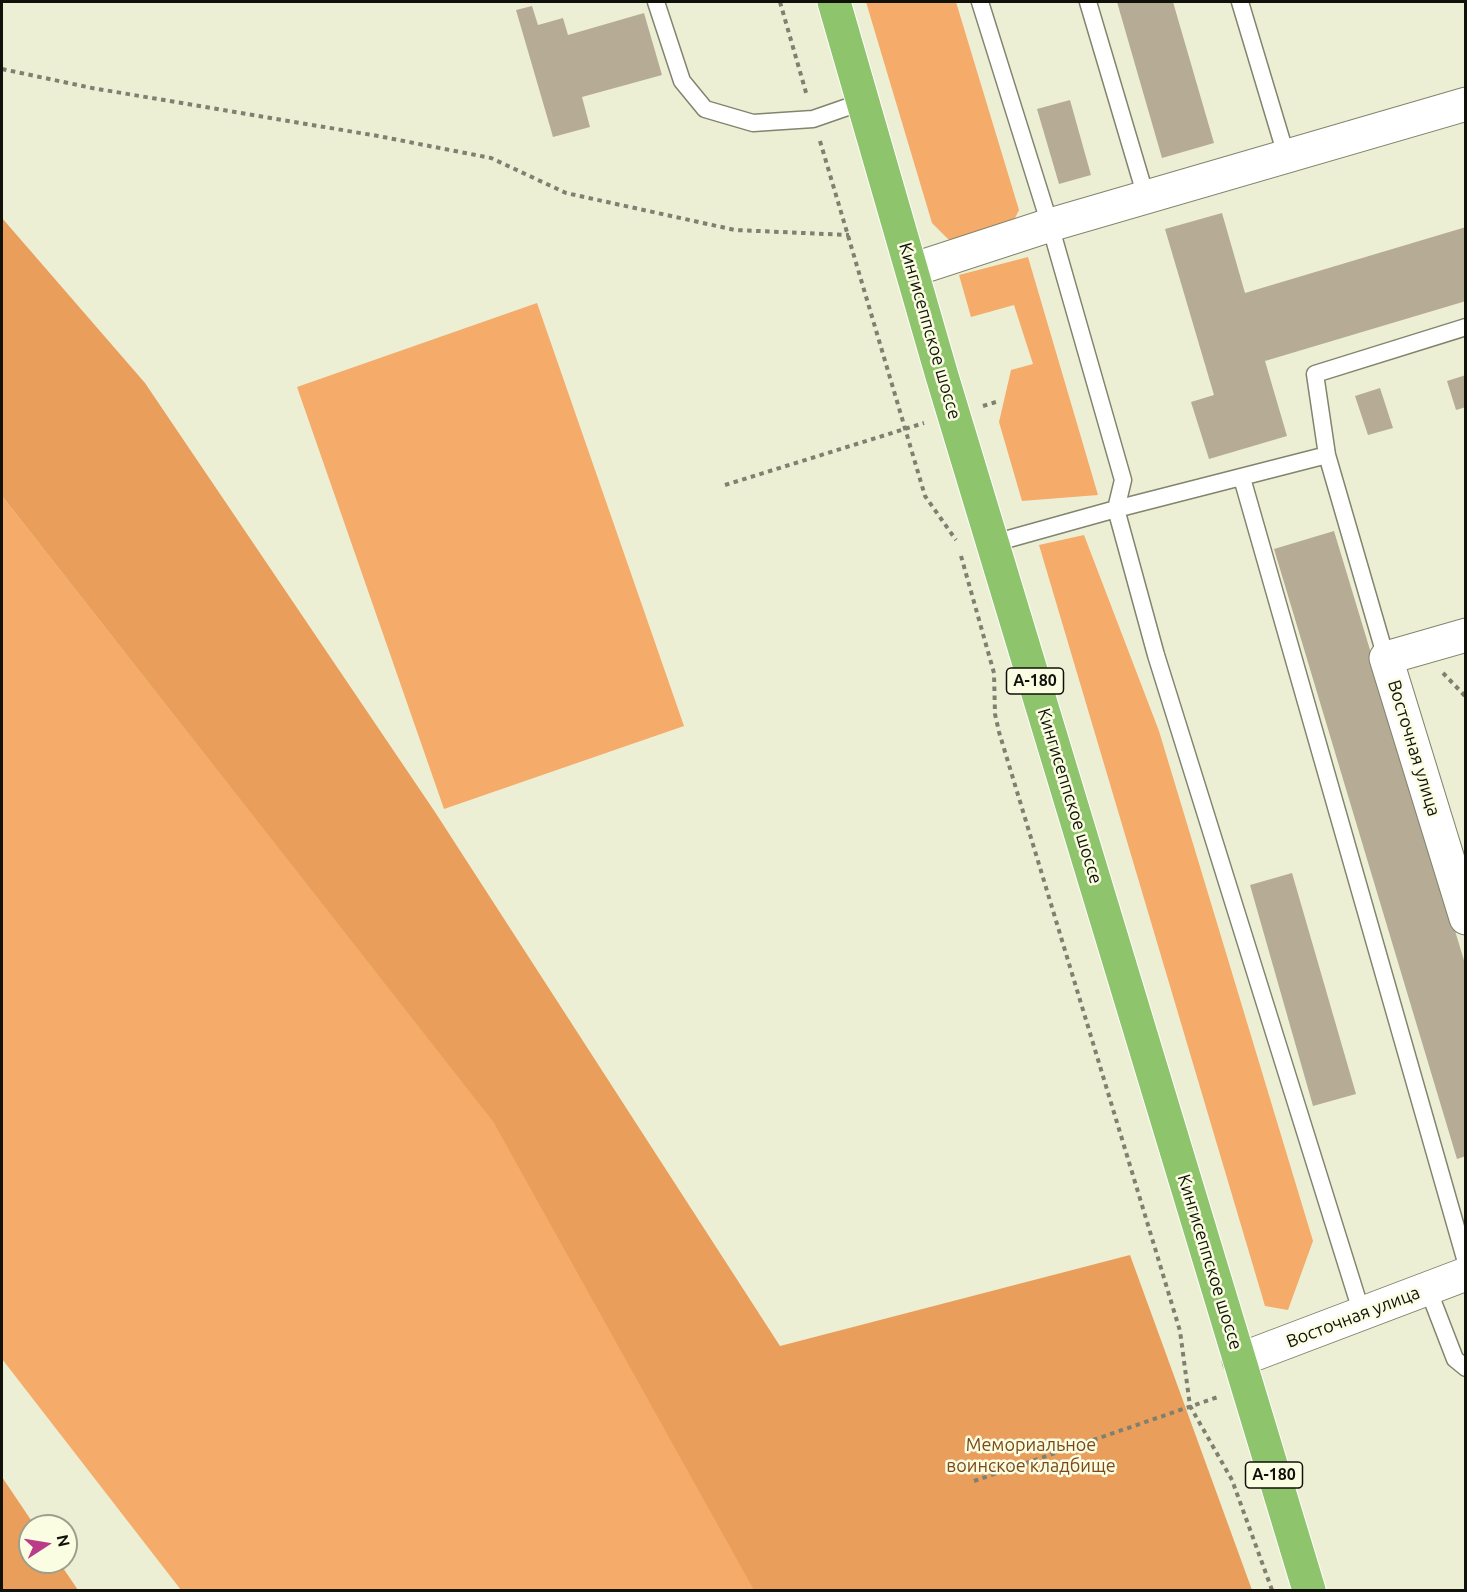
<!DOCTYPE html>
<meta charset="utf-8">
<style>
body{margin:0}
#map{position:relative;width:1467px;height:1592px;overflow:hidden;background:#edefd5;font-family:Ubuntu,sans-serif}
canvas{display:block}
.frame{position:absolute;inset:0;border:3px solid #101108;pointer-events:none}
.north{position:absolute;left:18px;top:1514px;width:60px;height:60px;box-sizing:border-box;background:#fafde2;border:2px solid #9c9f8b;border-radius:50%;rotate:78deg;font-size:16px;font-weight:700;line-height:24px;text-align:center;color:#101108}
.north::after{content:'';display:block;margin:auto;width:21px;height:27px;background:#ba3b87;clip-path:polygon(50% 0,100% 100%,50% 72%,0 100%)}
</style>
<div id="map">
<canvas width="1467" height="1592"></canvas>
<div class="frame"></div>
<div class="north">N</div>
</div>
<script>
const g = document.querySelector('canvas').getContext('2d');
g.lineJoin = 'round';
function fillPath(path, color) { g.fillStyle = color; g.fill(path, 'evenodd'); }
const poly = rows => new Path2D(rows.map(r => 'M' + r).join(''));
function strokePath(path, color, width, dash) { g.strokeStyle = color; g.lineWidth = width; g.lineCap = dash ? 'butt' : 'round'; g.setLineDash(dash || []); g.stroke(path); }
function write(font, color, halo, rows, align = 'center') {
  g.font = font + ' Ubuntu,sans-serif'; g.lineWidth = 5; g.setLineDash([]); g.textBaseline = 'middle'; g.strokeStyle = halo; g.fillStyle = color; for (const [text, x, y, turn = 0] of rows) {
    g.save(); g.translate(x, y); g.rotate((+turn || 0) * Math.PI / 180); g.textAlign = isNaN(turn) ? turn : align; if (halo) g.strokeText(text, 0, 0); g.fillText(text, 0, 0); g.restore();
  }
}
const green = poly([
 [866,2,956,2,1019,210,1009,230,969,244,948,239,932,223],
 [1028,257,1098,495,1022,501,999,422,1011,370,1033,364,1014,305,971,317,959,275],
 [537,303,684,726,444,809,297,387],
 [2,496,518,1153,755,1590,181,1590,2,1359],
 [1084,535,1159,731,1313,1241,1288,1310,1265,1306,1039,545]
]);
const forest = poly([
 [2,218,145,383,435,812,780,1346,1130,1255,1252,1590,754,1590,494,1123,2,496],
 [2,1477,35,1526,30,1526,30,1562,59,1562,78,1590,2,1590]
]);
const building = poly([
 [1117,2,1173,2,1214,143,1162,158],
 [532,6,538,25,563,18,568,35,644,13,662,75,582,97,590,127,553,137,516,10],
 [1070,100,1091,175,1059,184,1037,109],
 [1222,213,1245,293,1466,227,1466,301,1265,361,1287,436,1209,459,1191,402,1214,395,1165,229],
 [1466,375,1466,407,1456,410,1447,381],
 [1380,388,1393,428,1368,435,1355,396],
 [1334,531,1466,967,1466,1156,1457,1159,1274,549],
 [1292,873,1356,1094,1313,1106,1250,885]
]);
const path = poly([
 [780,2,807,96],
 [2,69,92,88,378,136,491,158,566,193,735,230,849,235],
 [820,141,925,496,956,540],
 [983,406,996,402],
 [725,485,924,423],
 [961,556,994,673,995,714,999,732,1180,1331,1190,1406,1232,1480,1272,1590],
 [1443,673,1466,697],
 [974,1481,1218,1397]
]);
const service = poly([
 [656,2,682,81,705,109,753,123,813,119,862,102],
 [980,2,1050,225,1123,480,1116,509,1156,655,1362,1314],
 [1088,2,1146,197],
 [1240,2,1286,155],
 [1327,455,1315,374,1466,327],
 [1242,478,1466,1262],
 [994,543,1116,509,1327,455,1386,658],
 [1428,1289,1455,1359,1466,1368]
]);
const minor = poly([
 [912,270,1050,225,1466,104],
 [1466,635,1386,658,1466,918],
 [1239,1360,1466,1274]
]);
const trunk = poly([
 [834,2,942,376,1309,1590]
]);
const shields = [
 [1035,681,57],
 [1274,1475,57]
];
const shieldNames = [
 ["А-180",1035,681],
 ["А-180",1274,1475]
];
const streetNames = [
 ["Кингисеппское шоссе",930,331,74],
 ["Восточная улица",1414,748,73],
 ["Кингисеппское шоссе",1070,796,73],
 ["Кингисеппское шоссе",1210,1262,73],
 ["Восточная улица",1353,1317,-21]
];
const parkNames = [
 ["Мемориальное",1031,1445],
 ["воинское кладбище",1031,1466]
];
fillPath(green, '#f5ab69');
fillPath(forest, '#e99f5b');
fillPath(building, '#b6ab94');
strokePath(service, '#82846d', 19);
strokePath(minor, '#82846d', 35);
strokePath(trunk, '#fff', 35);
strokePath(path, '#7f806f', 4, [4.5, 4.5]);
strokePath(service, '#fff', 16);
strokePath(minor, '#fff', 33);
strokePath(trunk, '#8ec46c', 33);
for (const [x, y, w] of shields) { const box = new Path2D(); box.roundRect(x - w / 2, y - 13, w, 26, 4.5); g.fillStyle = '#fafde2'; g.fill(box); strokePath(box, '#101108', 1.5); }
write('bold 16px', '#101108', null, shieldNames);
write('18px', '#101108', '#fafde2', streetNames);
write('18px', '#7a4917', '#fafde2', parkNames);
</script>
